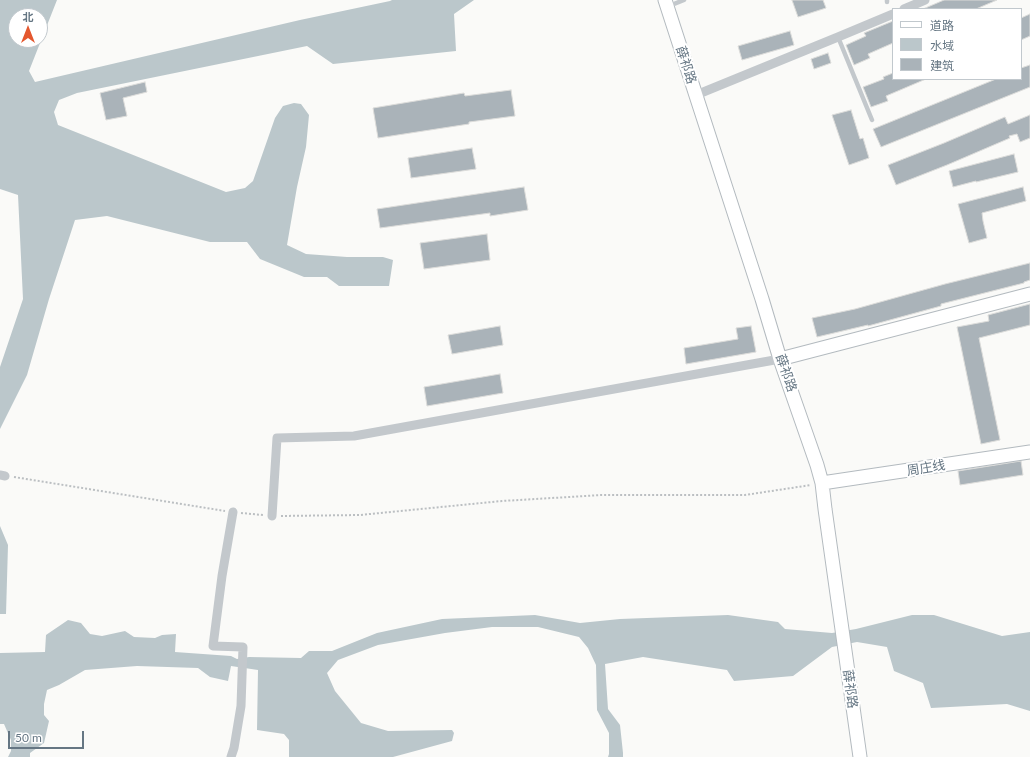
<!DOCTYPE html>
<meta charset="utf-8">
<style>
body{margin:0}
#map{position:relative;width:1030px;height:757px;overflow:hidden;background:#fafaf8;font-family:Lato,"Noto Sans SC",sans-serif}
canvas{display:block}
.legend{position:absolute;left:892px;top:8px;width:130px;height:72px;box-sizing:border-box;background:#fff;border:1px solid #c1c8cd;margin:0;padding:5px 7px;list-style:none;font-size:12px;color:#657683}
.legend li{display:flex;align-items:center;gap:8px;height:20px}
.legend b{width:20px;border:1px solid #c1c8cd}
.north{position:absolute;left:8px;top:8px;width:40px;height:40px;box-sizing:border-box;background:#fff;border:1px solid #c1c8cd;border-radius:50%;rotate:0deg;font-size:11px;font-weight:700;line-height:16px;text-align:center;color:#657683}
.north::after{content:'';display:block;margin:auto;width:14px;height:18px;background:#e4572e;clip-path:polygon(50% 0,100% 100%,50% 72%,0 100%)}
.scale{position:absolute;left:8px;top:731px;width:76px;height:18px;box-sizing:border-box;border:2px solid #657683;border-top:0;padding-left:5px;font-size:12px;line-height:14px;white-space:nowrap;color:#657683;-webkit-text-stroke:3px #fff;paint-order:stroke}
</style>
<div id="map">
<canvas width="1030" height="757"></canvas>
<ul class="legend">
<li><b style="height:5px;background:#fff"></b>道路</li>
<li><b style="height:11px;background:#bbc7cb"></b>水域</li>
<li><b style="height:11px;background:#aab3b9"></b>建筑</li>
</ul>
<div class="north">北</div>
<div class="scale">50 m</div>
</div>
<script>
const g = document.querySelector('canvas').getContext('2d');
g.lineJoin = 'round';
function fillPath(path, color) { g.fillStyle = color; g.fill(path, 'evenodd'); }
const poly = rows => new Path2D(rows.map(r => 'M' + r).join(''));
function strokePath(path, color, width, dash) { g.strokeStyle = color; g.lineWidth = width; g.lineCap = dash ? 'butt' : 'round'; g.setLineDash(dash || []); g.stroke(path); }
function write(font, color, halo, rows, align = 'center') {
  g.font = font + ' Lato,"Noto Sans SC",sans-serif'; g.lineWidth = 4; g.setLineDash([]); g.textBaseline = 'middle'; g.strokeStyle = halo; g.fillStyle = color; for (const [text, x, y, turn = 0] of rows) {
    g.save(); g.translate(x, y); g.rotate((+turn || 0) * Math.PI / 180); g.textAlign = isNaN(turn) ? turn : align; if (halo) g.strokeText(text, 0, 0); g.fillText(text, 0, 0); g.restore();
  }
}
const water = poly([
 [0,0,57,0,29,71,35,82,300,20,390,1,392,0,474,0,454,14,456,51,333,64,307,46,77,93,59,100,54,112,58,125,226,192,245,188,253,181,275,118,283,106,294,103,301,104,309,115,306,147,297,187,287,245,306,254,347,257,383,257,393,260,389,286,339,286,327,277,304,277,260,259,247,242,210,242,107,216,75,220,49,299,27,375,0,429,0,367,23,299,18,195,0,189],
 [16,16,40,16,40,40,16,40],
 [0,526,8,545,6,614,0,614],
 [535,615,580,623,620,619,728,615,778,622,785,629,832,633,856,629,912,615,934,615,1002,636,1030,632,1030,711,1007,704,931,708,923,683,894,671,887,647,857,642,832,647,793,676,734,681,727,670,643,657,605,664,608,709,620,725,623,753,623,757,608,757,609,754,609,733,597,710,596,665,588,648,579,637,538,627,492,627,445,633,378,645,338,660,327,673,335,691,361,723,388,731,452,730,454,733,452,741,393,757,289,757,289,740,284,734,257,730,258,670,231,666,228,681,210,677,198,668,137,666,85,670,59,685,47,690,44,704,44,715,49,721,44,743,30,753,30,757,8,757,11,751,11,740,4,724,0,724,0,653,45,652,46,635,68,620,81,623,90,634,102,636,125,631,134,637,155,638,162,635,176,634,175,652,231,656,237,659,249,657,301,658,309,651,332,651,377,633,442,619]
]);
const building = poly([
 [792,0,823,0,826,8,798,17,792,0],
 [944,0,997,0,976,9,923,9,944,0],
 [1030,14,1030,36,1021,40,1021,18,1030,14],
 [893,21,893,43,868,54,870,58,854,65,846,45,866,36,864,33,893,21],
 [790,31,794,45,742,60,738,46,790,31],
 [828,53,831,63,814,69,811,59,828,53],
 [1030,65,1030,87,881,147,873,129,996,79,1021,79,1021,68,1030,65],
 [893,73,893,79,926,79,886,96,888,101,871,107,863,87,884,79,883,77,893,73],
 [145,82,147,92,123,98,127,116,106,120,100,93,145,82],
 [511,90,515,116,469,122,469,124,378,138,373,108,464,93,465,96,511,90],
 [851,110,860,139,863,138,869,158,849,165,832,115,851,110],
 [1030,115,1030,138,1020,142,1017,134,1009,136,1010,138,947,165,896,185,888,165,944,143,1005,117,1008,124,1030,115],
 [472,148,476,169,411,178,408,158,472,148],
 [1014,154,1018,172,976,182,976,181,953,187,949,171,1014,154],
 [524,187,528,210,490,216,490,213,380,228,377,209,524,187],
 [1023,187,1026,201,982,213,983,221,987,238,969,243,958,204,1023,187],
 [487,234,490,260,424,269,420,243,487,234],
 [1030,263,1030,280,1024,282,1024,283,941,304,941,306,868,326,868,325,817,337,812,318,855,309,945,284,1030,263],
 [1030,304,1030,325,979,338,1000,440,981,444,957,327,989,321,988,315,1030,304],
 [500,326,503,345,452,354,448,335,500,326],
 [751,326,756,352,686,364,684,348,738,339,736,328,751,326],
 [500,374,503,393,427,406,424,387,500,374],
 [1021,461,1023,475,960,485,958,471,1021,461]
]);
const path = poly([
 [14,477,225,511],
 [241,513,263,515],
 [281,516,360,515,502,501,602,495,745,495,811,485]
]);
const lane = poly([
 [887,0,887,2],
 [669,6,684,0],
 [838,37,872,120]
]);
const street = poly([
 [904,9,925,0],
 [696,95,838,37,893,14],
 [0,475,5,476],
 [272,516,277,438,354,436,780,359],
 [231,757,234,748,241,706,243,647,213,646,222,576,233,512]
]);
const secondary = poly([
 [665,0,762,299,780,359,817,465,822,483,825,509,860,757],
 [780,359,1030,294],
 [822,483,1030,452]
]);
const streetNames = [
 ["薛祁路",686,65,72],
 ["薛祁路",786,373,71],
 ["周庄线",926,468,-9],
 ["薛祁路",850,689,82]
];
fillPath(water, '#bbc7cb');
fillPath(building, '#aab3b9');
strokePath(building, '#dcdcda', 1);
strokePath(secondary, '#b3babf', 15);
strokePath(path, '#bbbfc2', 2, [2, 2]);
strokePath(lane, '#c3c8cc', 4.5);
strokePath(street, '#c3c8cc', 9);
strokePath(secondary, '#fff', 13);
write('13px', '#657683', '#fff', streetNames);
</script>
